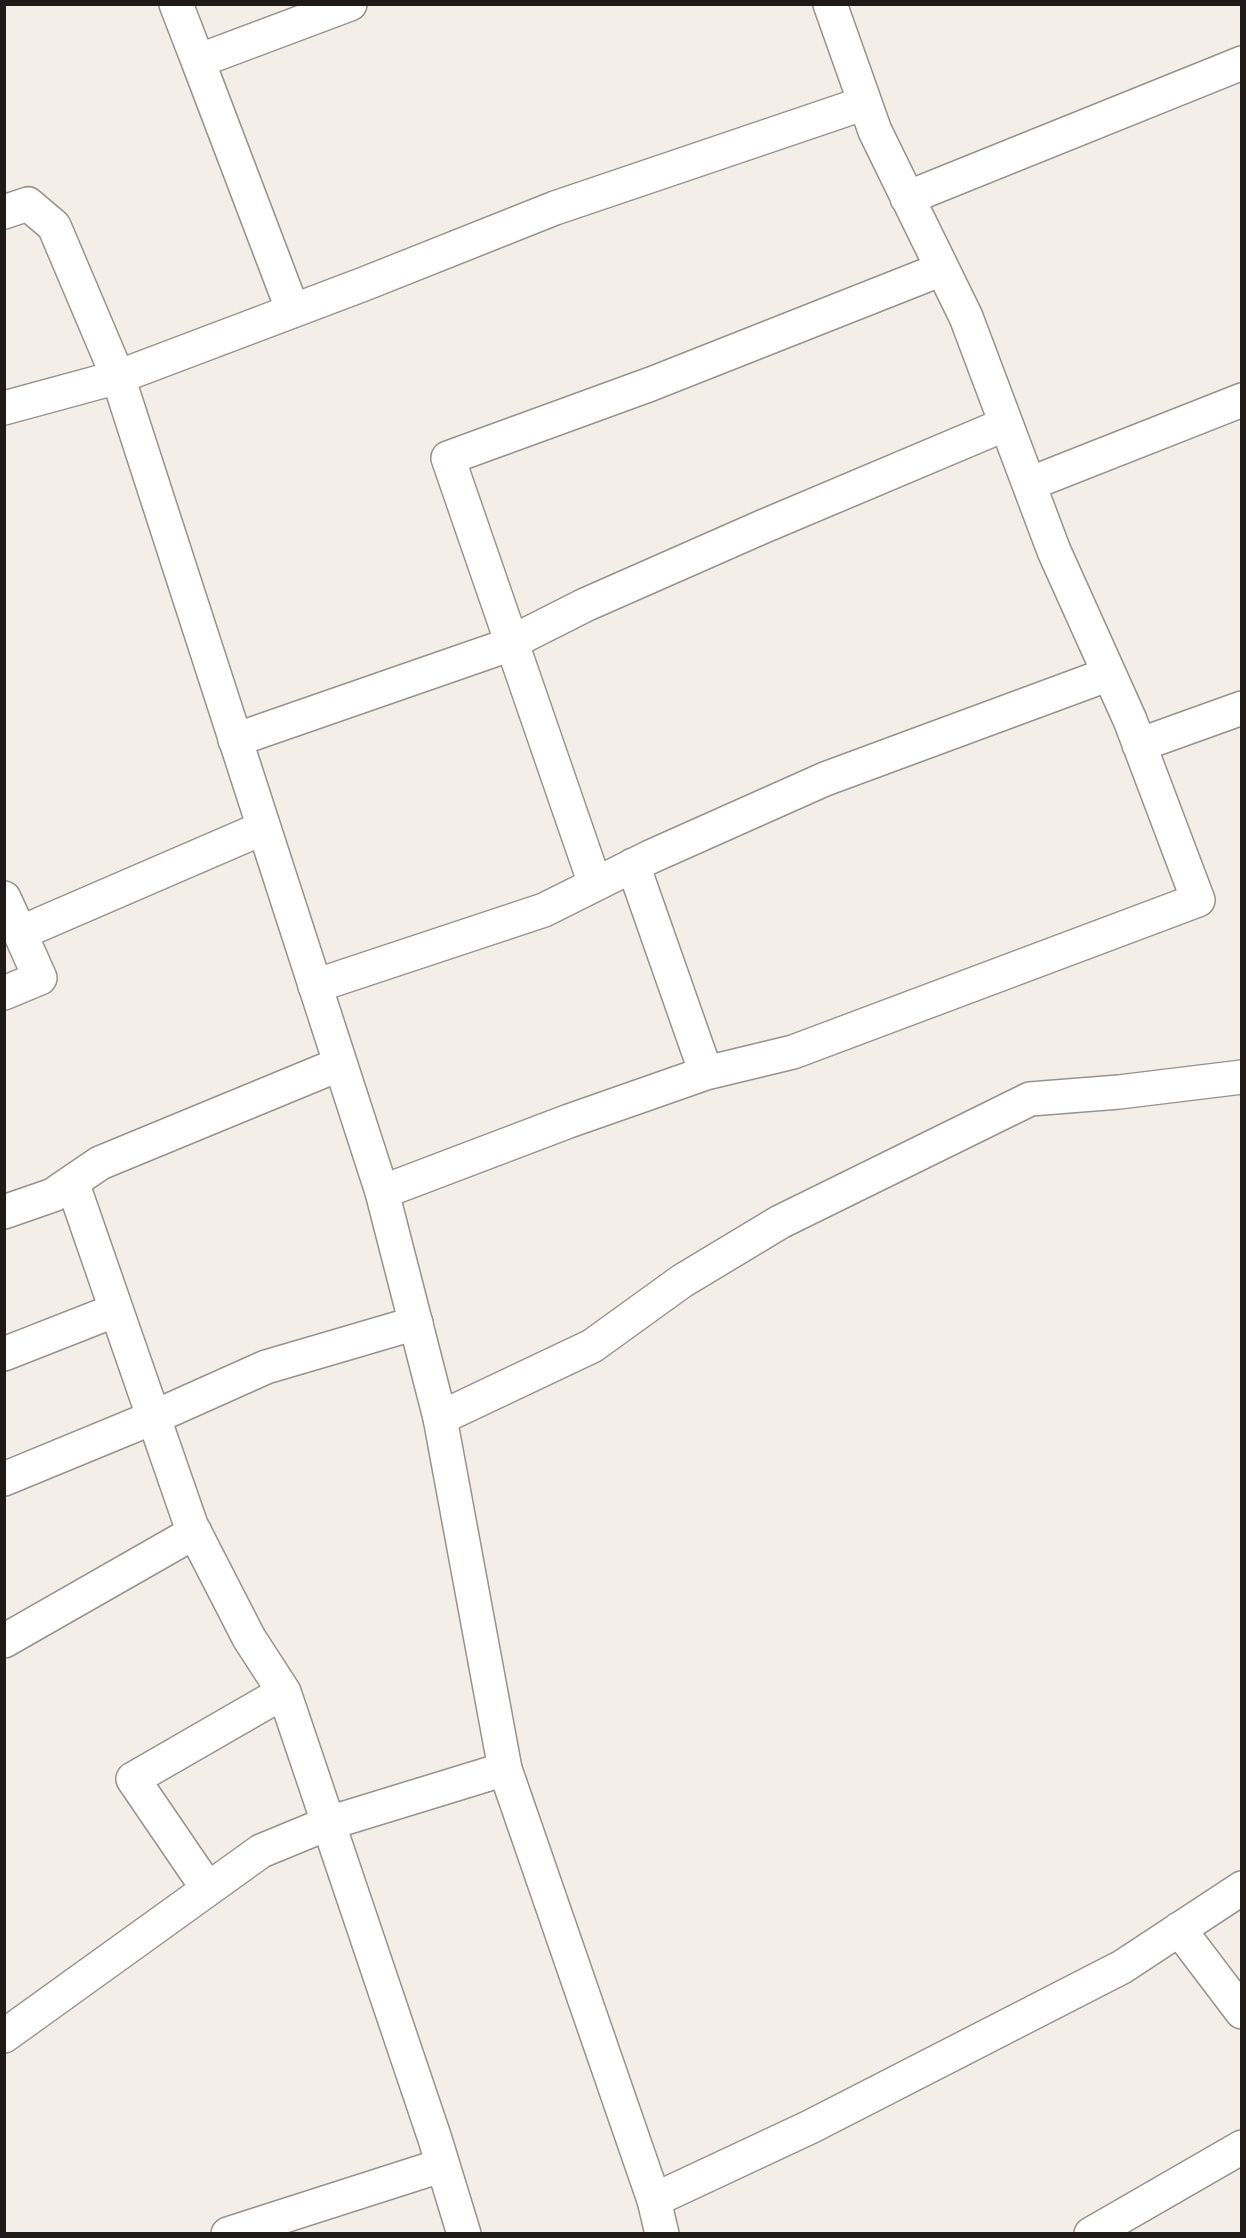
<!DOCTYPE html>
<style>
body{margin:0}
#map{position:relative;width:1246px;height:2238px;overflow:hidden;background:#f4eee8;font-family:Cabin,sans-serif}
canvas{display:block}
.frame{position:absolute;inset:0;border:6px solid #1d1a18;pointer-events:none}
</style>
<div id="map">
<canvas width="1246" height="2238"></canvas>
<div class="frame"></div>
</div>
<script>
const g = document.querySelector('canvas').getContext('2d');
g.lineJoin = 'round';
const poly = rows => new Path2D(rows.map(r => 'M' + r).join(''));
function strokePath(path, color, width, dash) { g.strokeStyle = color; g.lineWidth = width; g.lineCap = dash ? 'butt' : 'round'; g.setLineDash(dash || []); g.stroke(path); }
const minor = poly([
 [176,4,198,61],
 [907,198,1242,63],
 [293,311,198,61,350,4],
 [4,408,118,377,364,284,555,208,865,103],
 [1029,484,1242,400],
 [235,740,500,648,585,605,762,527,1006,424],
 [1139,745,1242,708],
 [633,865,706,1073],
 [595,884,448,458,651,384,942,269],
 [4,898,20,933],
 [315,986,544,910,650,857,825,779,1109,674],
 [4,993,40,978,20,933,263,828],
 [72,1182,191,1525,249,1638,284,1692,435,2139,464,2234],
 [382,1192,569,1121,706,1073,793,1052,1198,900,1130,720,1054,551,966,317,875,131,830,4],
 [4,1212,53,1195,100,1163,340,1064],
 [4,1354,116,1310],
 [440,1418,592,1346,682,1281,780,1222,1030,1099,1119,1092,1242,1077],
 [4,1479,152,1418,266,1367,416,1323],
 [4,1641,195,1532],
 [208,1889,133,1779,284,1692],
 [1179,1929,1242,2012],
 [4,2036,261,1851,329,1823,505,1769],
 [654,2200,810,2127,1122,1967,1242,1888],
 [228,2234,443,2165],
 [1091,2234,1242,2147]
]);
const tertiary = poly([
 [4,212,28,204,54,226,118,377,382,1192,440,1418,505,1769,654,2200,662,2234]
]);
strokePath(minor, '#98928d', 36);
strokePath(tertiary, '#98928d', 36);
strokePath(minor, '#fff', 33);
strokePath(tertiary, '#fff', 33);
</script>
